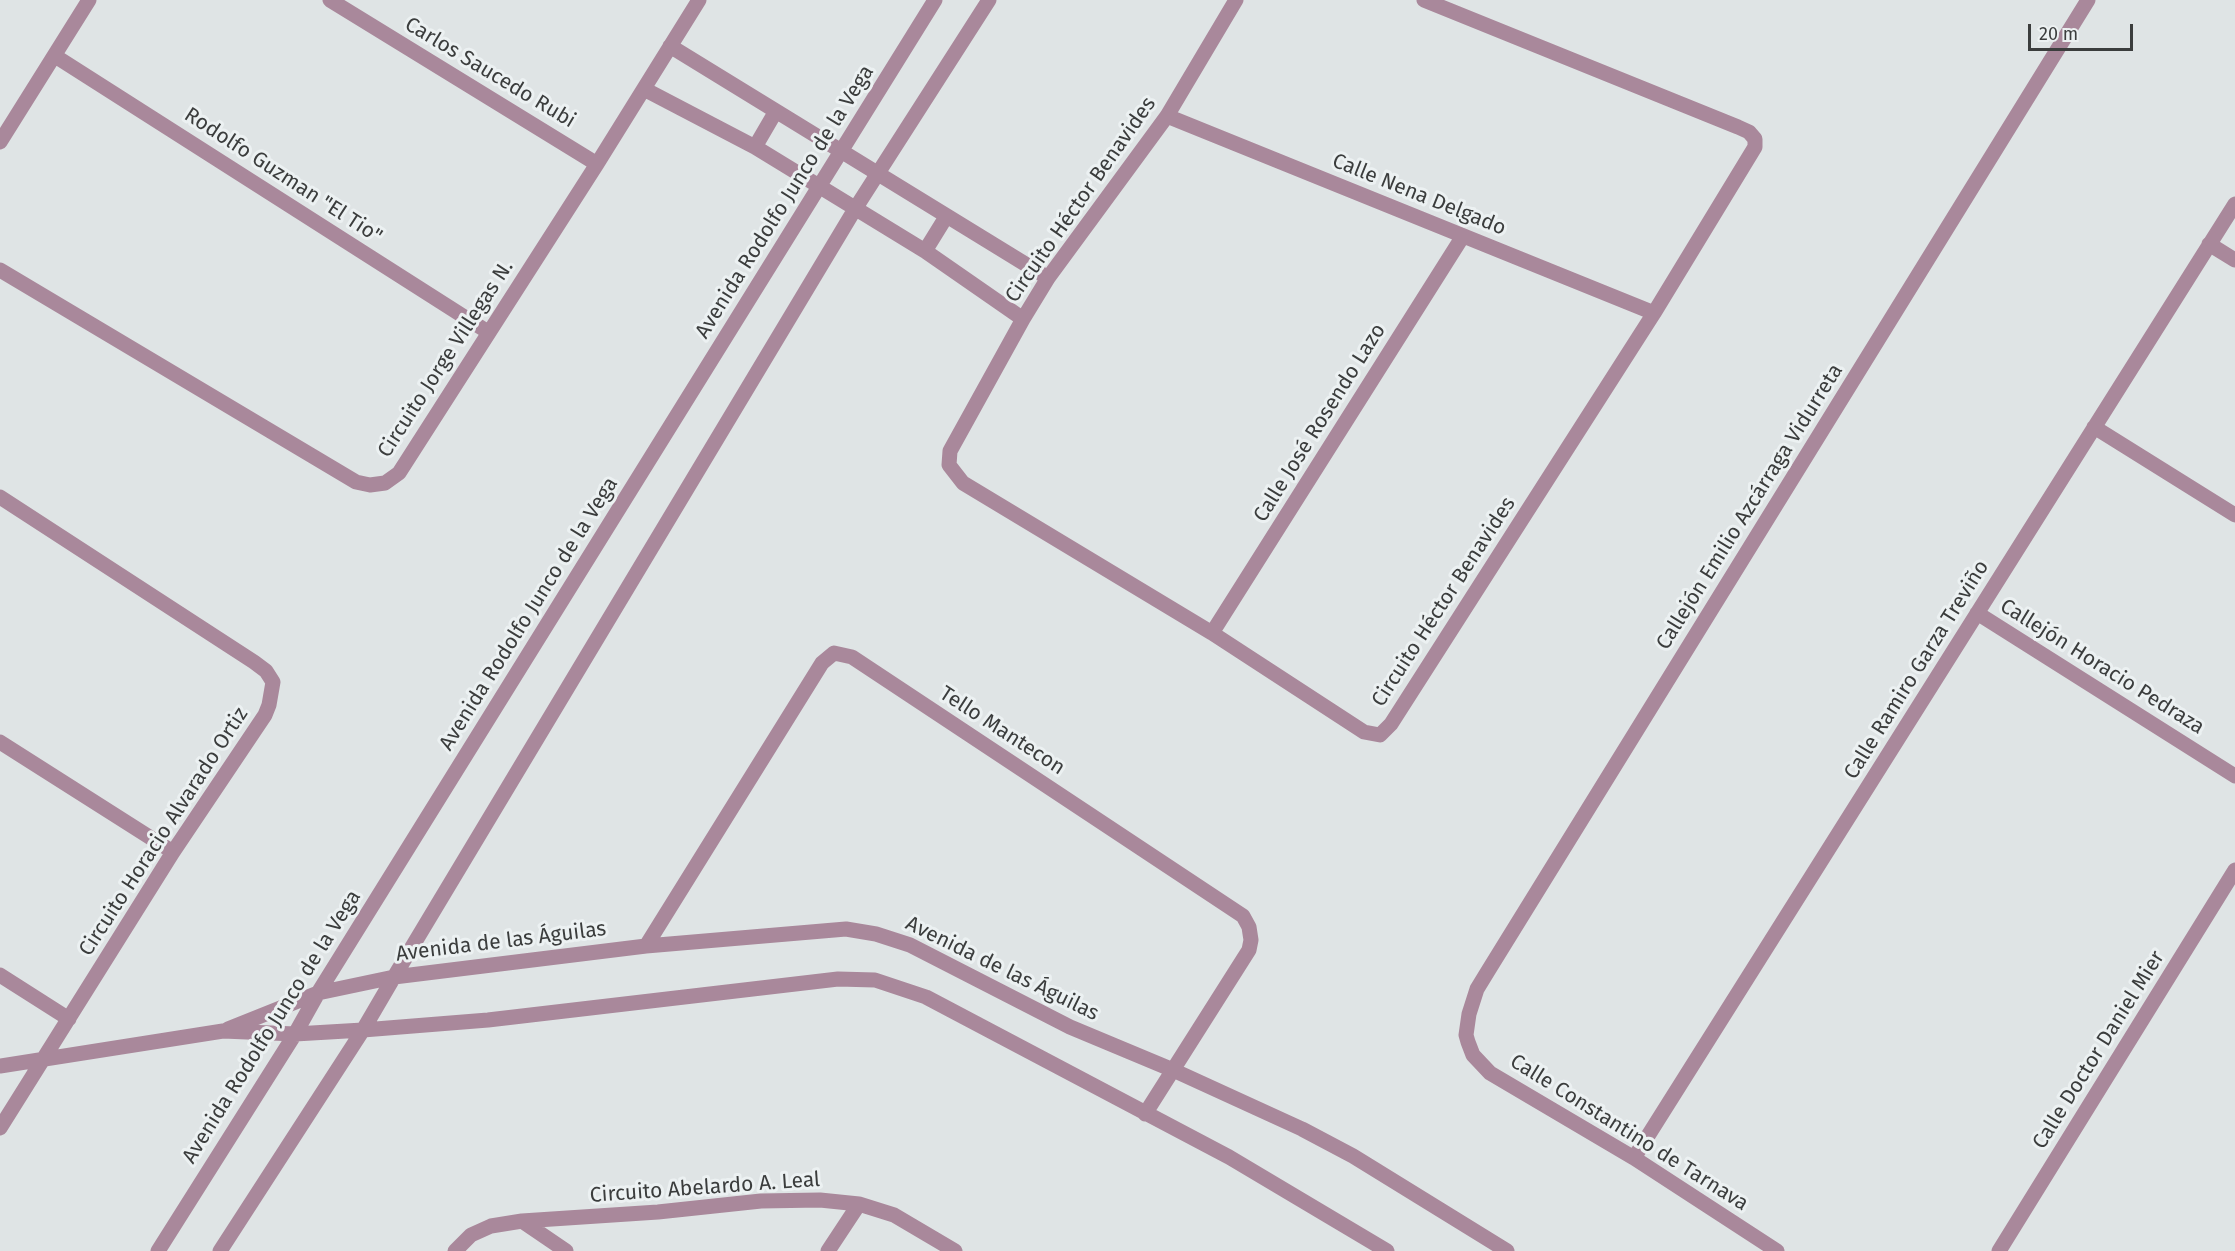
<!DOCTYPE html>
<meta charset="utf-8">
<style>
body{margin:0}
#map{position:relative;width:2235px;height:1251px;overflow:hidden;background:#dfe4e5;font-family:"Fira Sans",sans-serif}
canvas{display:block}
.scale{position:absolute;left:2028px;top:24px;width:105px;height:27px;box-sizing:border-box;border:3px solid #3b3d3d;border-top:0;padding-left:8px;font-size:18px;line-height:21px;white-space:nowrap;color:#3b3d3d;-webkit-text-stroke:4px #ecf1f2;paint-order:stroke}
</style>
<div id="map">
<canvas width="2235" height="1251"></canvas>
<div class="scale">20 m</div>
</div>
<script>
const g = document.querySelector('canvas').getContext('2d');
g.lineJoin = 'round';
const poly = rows => new Path2D(rows.map(r => 'M' + r).join(''));
function strokePath(path, color, width, dash) { g.strokeStyle = color; g.lineWidth = width; g.lineCap = dash ? 'butt' : 'round'; g.setLineDash(dash || []); g.stroke(path); }
function write(font, color, halo, rows, align = 'center') {
  g.font = font + ' "Fira Sans",sans-serif'; g.lineWidth = 6; g.setLineDash([]); g.textBaseline = 'middle'; g.strokeStyle = halo; g.fillStyle = color; for (const [text, x, y, turn = 0] of rows) {
    g.save(); g.translate(x, y); g.rotate((+turn || 0) * Math.PI / 180); g.textAlign = isNaN(turn) ? turn : align; if (halo) g.strokeText(text, 0, 0); g.fillText(text, 0, 0); g.restore();
  }
}
const minor = poly([
 [330,0,597,164],
 [1236,0,1167,116,1048,278,1023,319,950,451,949,465,963,483,1212,633,1364,732,1380,735,1391,724,1654,313,1755,147,1755,139,1749,132,1738,127,1424,0],
 [670,46,1048,278],
 [55,56,488,332],
 [644,89,755,147,925,251,1023,319],
 [1167,116,1654,313],
 [0,142,89,0],
 [755,147,776,111],
 [2209,244,2235,260],
 [925,251,946,217],
 [0,270,356,482,370,485,385,483,399,473,597,164,699,0],
 [2094,427,2235,515],
 [0,497,254,662,266,671,273,682,269,705,265,715,173,852,0,1128],
 [1977,613,2235,776],
 [1212,633,1463,236],
 [0,742,173,852],
 [646,946,822,663,834,653,852,657,1243,916,1249,927,1251,940,1249,950,1145,1114],
 [0,975,69,1019],
 [228,1029,318,993,394,977,646,946,846,929,876,934,910,945,1070,1027,1173,1070,1302,1129,1353,1156,1507,1251],
 [0,1066,223,1031,295,1034,363,1030,488,1020,838,979,875,980,926,997,1229,1157,1387,1251],
 [1634,1158,2235,204],
 [522,1221,566,1251],
 [158,1251,295,1034,318,993,935,0],
 [220,1251,363,1030,394,977,855,209,989,0],
 [455,1251,471,1235,491,1226,522,1221,658,1212,761,1201,820,1200,859,1204,894,1215,955,1251],
 [828,1251,859,1204],
 [1777,1251,1634,1158,1490,1073,1473,1055,1468,1042,1466,1035,1469,1014,1477,989,1488,971,2088,0],
 [1999,1251,2235,870]
]);
const streetNames = [
 ["Carlos Saucedo Rubi",490,73,31],
 ["Rodolfo Guzman \"El Tio\"",283,176,33],
 ["Calle Nena Delgado",1419,195,22],
 ["Circuito Héctor Benavides",1081,200,-55],
 ["Avenida Rodolfo Junco de la Vega",785,202,-58],
 ["Circuito Jorge Villegas N.",446,359,-57],
 ["Calle José Rosendo Lazo",1320,423,-58],
 ["Callejón Emilio Azcárraga Vidurreta",1750,507,-58],
 ["Circuito Héctor Benavides",1444,602,-57],
 ["Avenida Rodolfo Junco de la Vega",529,614,-58],
 ["Callejón Horacio Pedraza",2102,667,32],
 ["Calle Ramiro Garza Treviño",1917,670,-58],
 ["Tello Mantecon",1002,731,33],
 ["Circuito Horacio Alvarado Ortiz",164,832,-57],
 ["Avenida de las Águilas",501,942,-7],
 ["Avenida de las Águilas",1002,969,26],
 ["Avenida Rodolfo Junco de la Vega",272,1027,-58],
 ["Calle Doctor Daniel Mier",2099,1050,-58],
 ["Calle Constantino de Tarnava",1629,1133,32],
 ["Circuito Abelardo A. Leal",705,1188,-4]
];
strokePath(minor, '#a9889b', 15);
write('21px', '#3b3d3d', '#ecf1f2', streetNames);
</script>
